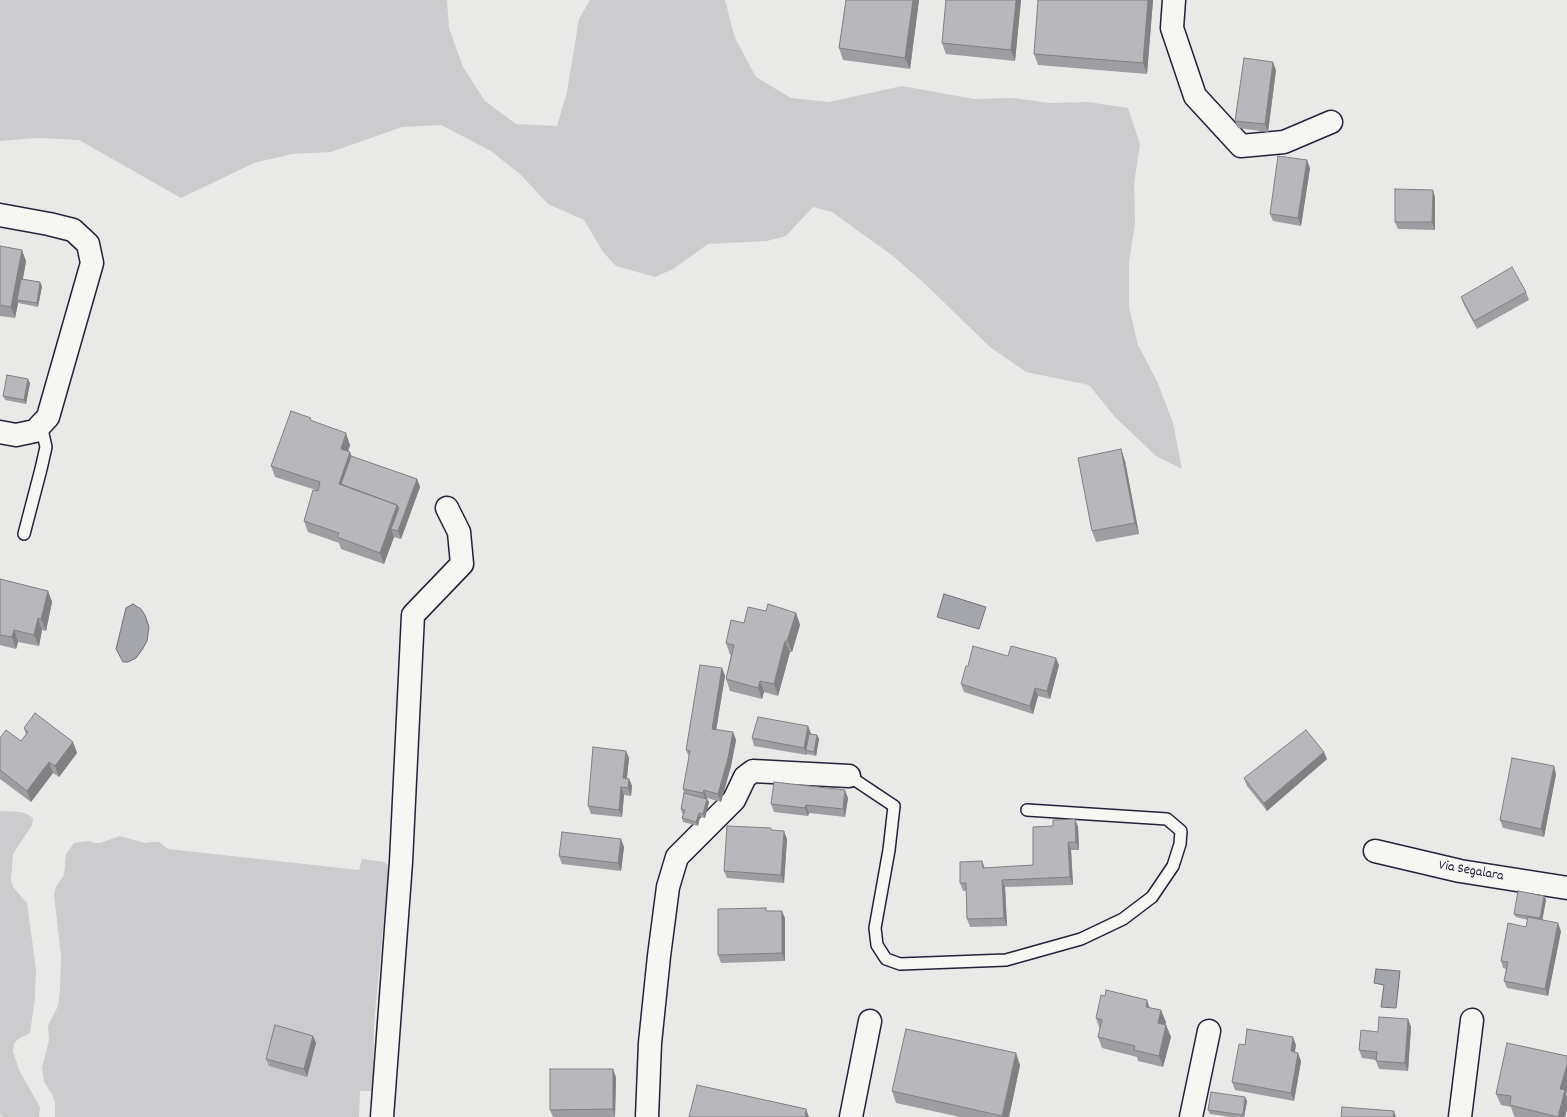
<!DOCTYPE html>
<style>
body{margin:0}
canvas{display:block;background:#e9e9e7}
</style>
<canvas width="1567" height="1117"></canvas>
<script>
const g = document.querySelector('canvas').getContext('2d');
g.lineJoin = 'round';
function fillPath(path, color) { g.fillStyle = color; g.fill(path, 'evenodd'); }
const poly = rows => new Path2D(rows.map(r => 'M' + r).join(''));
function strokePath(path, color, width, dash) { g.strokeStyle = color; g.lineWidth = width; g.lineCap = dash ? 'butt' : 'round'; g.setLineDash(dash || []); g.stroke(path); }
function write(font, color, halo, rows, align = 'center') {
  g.font = font + ' Dekko,sans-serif'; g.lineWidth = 3; g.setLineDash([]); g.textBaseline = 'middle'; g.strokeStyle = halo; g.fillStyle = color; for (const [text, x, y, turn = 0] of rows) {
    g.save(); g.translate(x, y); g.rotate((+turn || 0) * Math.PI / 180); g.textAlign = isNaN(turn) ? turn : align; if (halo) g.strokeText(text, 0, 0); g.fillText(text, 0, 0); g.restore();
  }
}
const green = poly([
 [0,0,447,0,449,28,463,67,485,101,516,124,557,126,567,92,579,19,590,0,725,0,735,38,756,77,791,98,829,102,902,86,974,99,1014,98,1049,103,1088,102,1128,108,1140,144,1134,184,1135,223,1129,263,1129,307,1138,345,1157,381,1173,423,1182,469,1156,456,1115,417,1089,385,1026,372,990,347,925,284,893,256,832,212,813,207,786,236,767,241,708,244,673,269,655,277,616,266,603,252,584,220,548,204,521,175,491,151,441,125,402,127,331,152,292,154,254,163,181,198,79,140,38,138,0,141],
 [0,811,20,812,27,814,33,818,32,825,13,854,11,880,13,887,27,903,36,969,35,998,30,1033,18,1039,14,1044,13,1052,20,1072,40,1107,39,1117,2,1117,0,1114],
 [120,836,145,843,152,842,159,842,168,849,359,870,362,859,384,862,389,866,374,1024,373,1091,360,1091,359,1117,55,1117,55,1102,52,1094,44,1082,42,1068,49,1040,48,1026,58,1006,60,991,61,956,54,894,56,887,64,875,66,854,74,843,88,841,94,843,100,843]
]);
const water = poly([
 [944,594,986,607,979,629,937,617,944,594],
 [133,604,141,609,145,615,149,627,147,641,142,650,136,658,128,662,123,662,116,649,126,608,133,604],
 [1376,969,1400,971,1396,1008,1381,1007,1384,985,1374,983,1376,969]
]);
const service = poly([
 [24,534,41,469,46,447,41,425],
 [849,776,894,806,889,850,875,928,877,945,886,959,900,964,1006,960,1081,939,1123,919,1152,897,1173,866,1180,844,1181,831,1167,819,1027,810]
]);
const minor = poly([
 [1174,0,1172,28,1195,96,1241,146,1284,142,1331,122],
 [0,215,49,224,73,230,88,244,92,263,48,417,35,431,16,435,0,432],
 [1375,851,1460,871,1567,888],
 [382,1117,401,862,413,615,462,564,459,532,447,508],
 [647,1117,650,1043,659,956,668,887,677,857,734,800,745,777,753,771,849,776],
 [851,1117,870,1021],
 [1191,1117,1209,1031],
 [1460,1117,1472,1020]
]);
const wall = poly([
 [846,0,919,0,910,69,843,60,839,48],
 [1021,0,1015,61,946,54,942,43],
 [1153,0,1147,74,1038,65,1034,54],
 [1276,70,1268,132,1238,128,1235,121],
 [1310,168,1301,226,1273,221,1270,214],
 [1435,197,1435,230,1398,229,1395,222],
 [0,246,26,261,23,279,42,286,38,307,18,303,15,318,0,316],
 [1526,292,1529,300,1477,329,1464,305,1461,297],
 [30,383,26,404,5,400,3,396],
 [312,421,350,445,348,452,350,452,351,456,417,479,420,487,401,539,394,537,384,564,341,549,339,543,308,532,304,521,316,490,275,477,271,466],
 [1121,449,1125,461,1139,534,1096,542,1092,531],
 [0,579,48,591,52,602,46,631,42,630,39,646,18,642,16,649,0,645],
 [766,611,796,613,800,625,792,652,790,652,778,696,764,692,762,699,730,691,726,679,731,655,730,655,726,643,744,623],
 [1008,656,1059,665,1050,699,1038,696,1033,714,964,692,961,684,968,666],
 [722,668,725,676,716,730,733,732,736,740,731,766,721,802,707,798,707,799,709,802,705,818,700,817,698,826,683,822,682,818,683,814,682,813,681,809,684,793,683,789,689,757,686,750],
 [808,726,811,734,817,735,819,739,816,756,807,754,807,755,754,746,752,738],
 [24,728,73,742,77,753,59,777,53,773,31,802,0,779,0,738,21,741,26,735],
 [626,751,629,758,627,778,629,779,632,786,631,796,624,795,622,817,591,814,588,806],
 [1327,759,1267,811,1247,786,1244,778],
 [1556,774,1544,837,1503,828,1500,820],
 [848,798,845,817,809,813,808,816,774,812,771,804],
 [1075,819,1078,827,1079,850,1071,850,1073,885,1005,887,1007,926,970,927,967,919,966,891,963,891,960,883,982,861,985,868,1033,865,1053,826],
 [772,830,787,839,784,883,727,878,724,871],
 [624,847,621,871,562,864,559,856],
 [1544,896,1546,900,1542,920,1561,931,1548,996,1507,988,1504,981,1506,969,1503,968,1501,961,1526,927,1528,920,1516,917,1514,914],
 [767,911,785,918,785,961,721,963,718,955],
 [1150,1008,1166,1022,1165,1025,1166,1025,1171,1037,1163,1067,1138,1061,1137,1057,1102,1048,1098,1037,1100,1030,1096,1018],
 [1408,1019,1411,1027,1408,1071,1379,1069,1376,1061,1376,1060,1362,1058,1359,1050,1378,1032],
 [313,1036,316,1043,307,1077,269,1066,266,1059],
 [1245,1045,1296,1045,1295,1052,1301,1061,1294,1101,1235,1090,1232,1082],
 [1567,1056,1567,1091,1566,1094,1567,1097,1567,1109,1565,1117,1516,1117,1514,1116,1511,1107,1501,1105,1496,1094],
 [1020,1065,1009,1117,960,1117,896,1103,892,1091],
 [616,1077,615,1117,553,1117,550,1110],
 [1247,1101,1244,1117,1231,1117,1210,1114,1208,1110]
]);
const shadedWall = poly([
 [913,0,919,0,910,69,905,58],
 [1016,0,1021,0,1015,61,1011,50],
 [1148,0,1153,0,1147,74,1143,63],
 [1273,62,1276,70,1268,132,1265,124],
 [1307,160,1310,168,1301,226,1298,218],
 [1433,190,1435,197,1435,230,1432,222],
 [22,250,26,261,19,300,17,300,18,303,15,318,11,307],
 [40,282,42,286,38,307,37,303],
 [28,379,30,383,26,404,24,400],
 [346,433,350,445,345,461,341,449],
 [1121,449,1125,461,1139,534,1135,523],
 [350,452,354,464,345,489,339,484],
 [417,479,420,487,401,539,398,531],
 [397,505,401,516,391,529,394,537,384,564,380,553],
 [48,591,52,602,46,631,41,619],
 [796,613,800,625,792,652,787,641],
 [38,618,42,630,39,646,34,635],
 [14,630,18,642,16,649,12,637],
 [785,641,790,652,778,696,774,684],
 [1056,658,1059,665,1050,699,1047,691],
 [722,668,725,676,715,737,712,729],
 [760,681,764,692,762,699,758,688],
 [1035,688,1038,696,1033,714,1030,706],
 [808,726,811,734,806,750,807,754,807,755,804,748],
 [733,732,736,740,731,766,721,802,718,794],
 [817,735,819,739,816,756,814,752],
 [73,742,77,753,59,777,55,766],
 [626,751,629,758,626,786,623,778],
 [1324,752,1327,759,1267,811,1264,803],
 [49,762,53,773,31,802,27,791],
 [1554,766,1556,774,1544,837,1541,829],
 [629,779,632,786,631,796,628,788],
 [621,787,624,795,622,817,619,810],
 [704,790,707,798,706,801,703,793],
 [845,790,848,798,845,817,843,809],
 [707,799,709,802,705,818,703,814],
 [806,805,809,813,808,816,805,808],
 [699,813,700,817,698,826,696,822],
 [1075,819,1078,827,1079,850,1076,842],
 [784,831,787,839,784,883,781,875],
 [621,839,624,847,621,871,618,863],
 [1068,842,1071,850,1073,885,1070,877],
 [1002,880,1005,887,1007,926,1004,918],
 [1544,896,1546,900,1542,922,1540,918],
 [782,911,785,918,785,961,782,953],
 [1558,923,1561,931,1548,996,1545,989],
 [1147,1000,1151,1012,1146,1007],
 [1161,1010,1166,1022,1162,1035,1158,1023],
 [1408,1019,1411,1027,1408,1071,1405,1063],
 [1166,1025,1171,1037,1163,1067,1159,1056],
 [313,1036,316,1043,307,1077,304,1069],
 [1293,1037,1296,1045,1293,1059,1291,1051],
 [1016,1053,1020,1065,1009,1117,1003,1117,1002,1116],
 [1298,1053,1301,1061,1294,1101,1291,1093],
 [1567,1065,1567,1091,1566,1094,1567,1097,1567,1109,1565,1117,1558,1117,1560,1089],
 [613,1069,616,1077,615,1117,613,1109],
 [1245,1097,1247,1101,1244,1117,1243,1117,1243,1115],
 [806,1109,809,1117,805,1117],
 [1394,1111,1396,1117,1393,1117]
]);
const building = poly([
 [846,0,913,0,905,58,839,48,846,0],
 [946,0,1016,0,1011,50,942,43,946,0],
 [1038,0,1148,0,1143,63,1034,54,1038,0],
 [1244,58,1273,62,1265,124,1235,121,1244,58],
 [1278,156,1307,160,1298,218,1270,214,1278,156],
 [1395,189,1433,190,1432,222,1395,222,1395,189],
 [0,246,22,250,11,307,0,305,0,246],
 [1512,267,1526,292,1474,321,1461,297,1512,267],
 [21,279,40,282,37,303,17,300,21,279],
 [7,375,28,379,24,400,3,396,7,375],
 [291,411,311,418,310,420,346,433,341,449,350,452,339,484,397,505,380,553,337,537,339,533,304,521,313,490,318,491,320,482,271,466,291,411],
 [1121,449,1135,523,1092,531,1078,458,1121,449],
 [351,456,417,479,398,531,391,529,399,508,397,505,341,484,351,456],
 [0,579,48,591,41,619,38,618,34,635,14,630,12,637,0,635,0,579],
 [768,604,796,613,787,641,785,641,774,684,760,681,758,688,726,679,734,645,726,643,731,620,744,623,748,607,766,611,768,604],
 [973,646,1008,656,1011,646,1056,658,1047,691,1035,688,1030,706,961,684,966,666,968,666,973,646],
 [700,665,722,668,712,729,733,732,728,758,718,794,704,790,703,793,683,789,690,751,686,750,700,665],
 [35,713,73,742,55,766,49,762,27,791,0,770,0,738,6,730,21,741,28,732,24,728,35,713],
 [758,717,808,726,804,748,752,738,758,717],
 [1306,730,1324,752,1264,803,1244,778,1306,730],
 [809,734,817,735,814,752,806,750,809,734],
 [593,747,626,751,623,778,629,779,628,788,621,787,619,810,588,806,593,747],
 [1512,758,1554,766,1541,829,1500,820,1512,758],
 [774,782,845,790,843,809,806,805,805,808,771,804,774,782],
 [684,793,707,799,703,814,699,813,696,822,682,818,685,810,681,809,684,793],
 [1075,819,1076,842,1068,842,1070,877,1002,880,1004,918,967,919,966,883,960,883,960,862,982,861,983,868,1033,865,1033,827,1053,826,1053,820,1075,819],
 [727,826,771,828,771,830,784,831,781,875,724,871,727,826],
 [562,832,621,839,618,863,559,856,562,832],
 [1518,891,1544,896,1540,918,1514,914,1518,891],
 [766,908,766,911,782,911,782,953,718,955,718,909,766,908],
 [1528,917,1558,923,1545,989,1504,981,1508,962,1501,961,1508,923,1526,927,1528,917],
 [1106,990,1147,1000,1146,1007,1161,1010,1158,1023,1166,1025,1159,1056,1134,1050,1135,1046,1098,1037,1102,1020,1096,1018,1101,995,1105,996,1106,990],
 [1379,1017,1408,1019,1405,1063,1376,1061,1377,1052,1359,1050,1361,1030,1378,1032,1379,1017],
 [275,1025,313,1036,304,1069,266,1059,275,1025],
 [906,1029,1016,1053,1002,1116,892,1091,906,1029],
 [1247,1029,1293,1037,1291,1051,1298,1053,1291,1093,1232,1082,1239,1044,1245,1045,1247,1029],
 [1507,1043,1567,1056,1567,1065,1560,1089,1565,1090,1558,1117,1510,1105,1511,1096,1496,1094,1507,1043],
 [550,1069,613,1069,613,1109,550,1110,550,1069],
 [697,1085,806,1109,805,1117,689,1117,697,1085],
 [1211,1092,1245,1097,1243,1115,1208,1110,1211,1092],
 [1342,1107,1394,1111,1393,1117,1341,1117,1342,1107]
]);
const streetNames = [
 ["Via Segalara",1471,872,10]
];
fillPath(green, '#ccccce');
fillPath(water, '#a5a5ac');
strokePath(water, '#71717f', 1);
strokePath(service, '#22223b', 14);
strokePath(minor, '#22223b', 25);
strokePath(service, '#f6f6f2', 11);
strokePath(minor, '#f6f6f2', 22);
fillPath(wall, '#9e9ea2');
fillPath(shadedWall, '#818184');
fillPath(building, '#b8b8bc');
strokePath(building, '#818184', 1);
write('14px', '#22223b', '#f6f6f2', streetNames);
</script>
